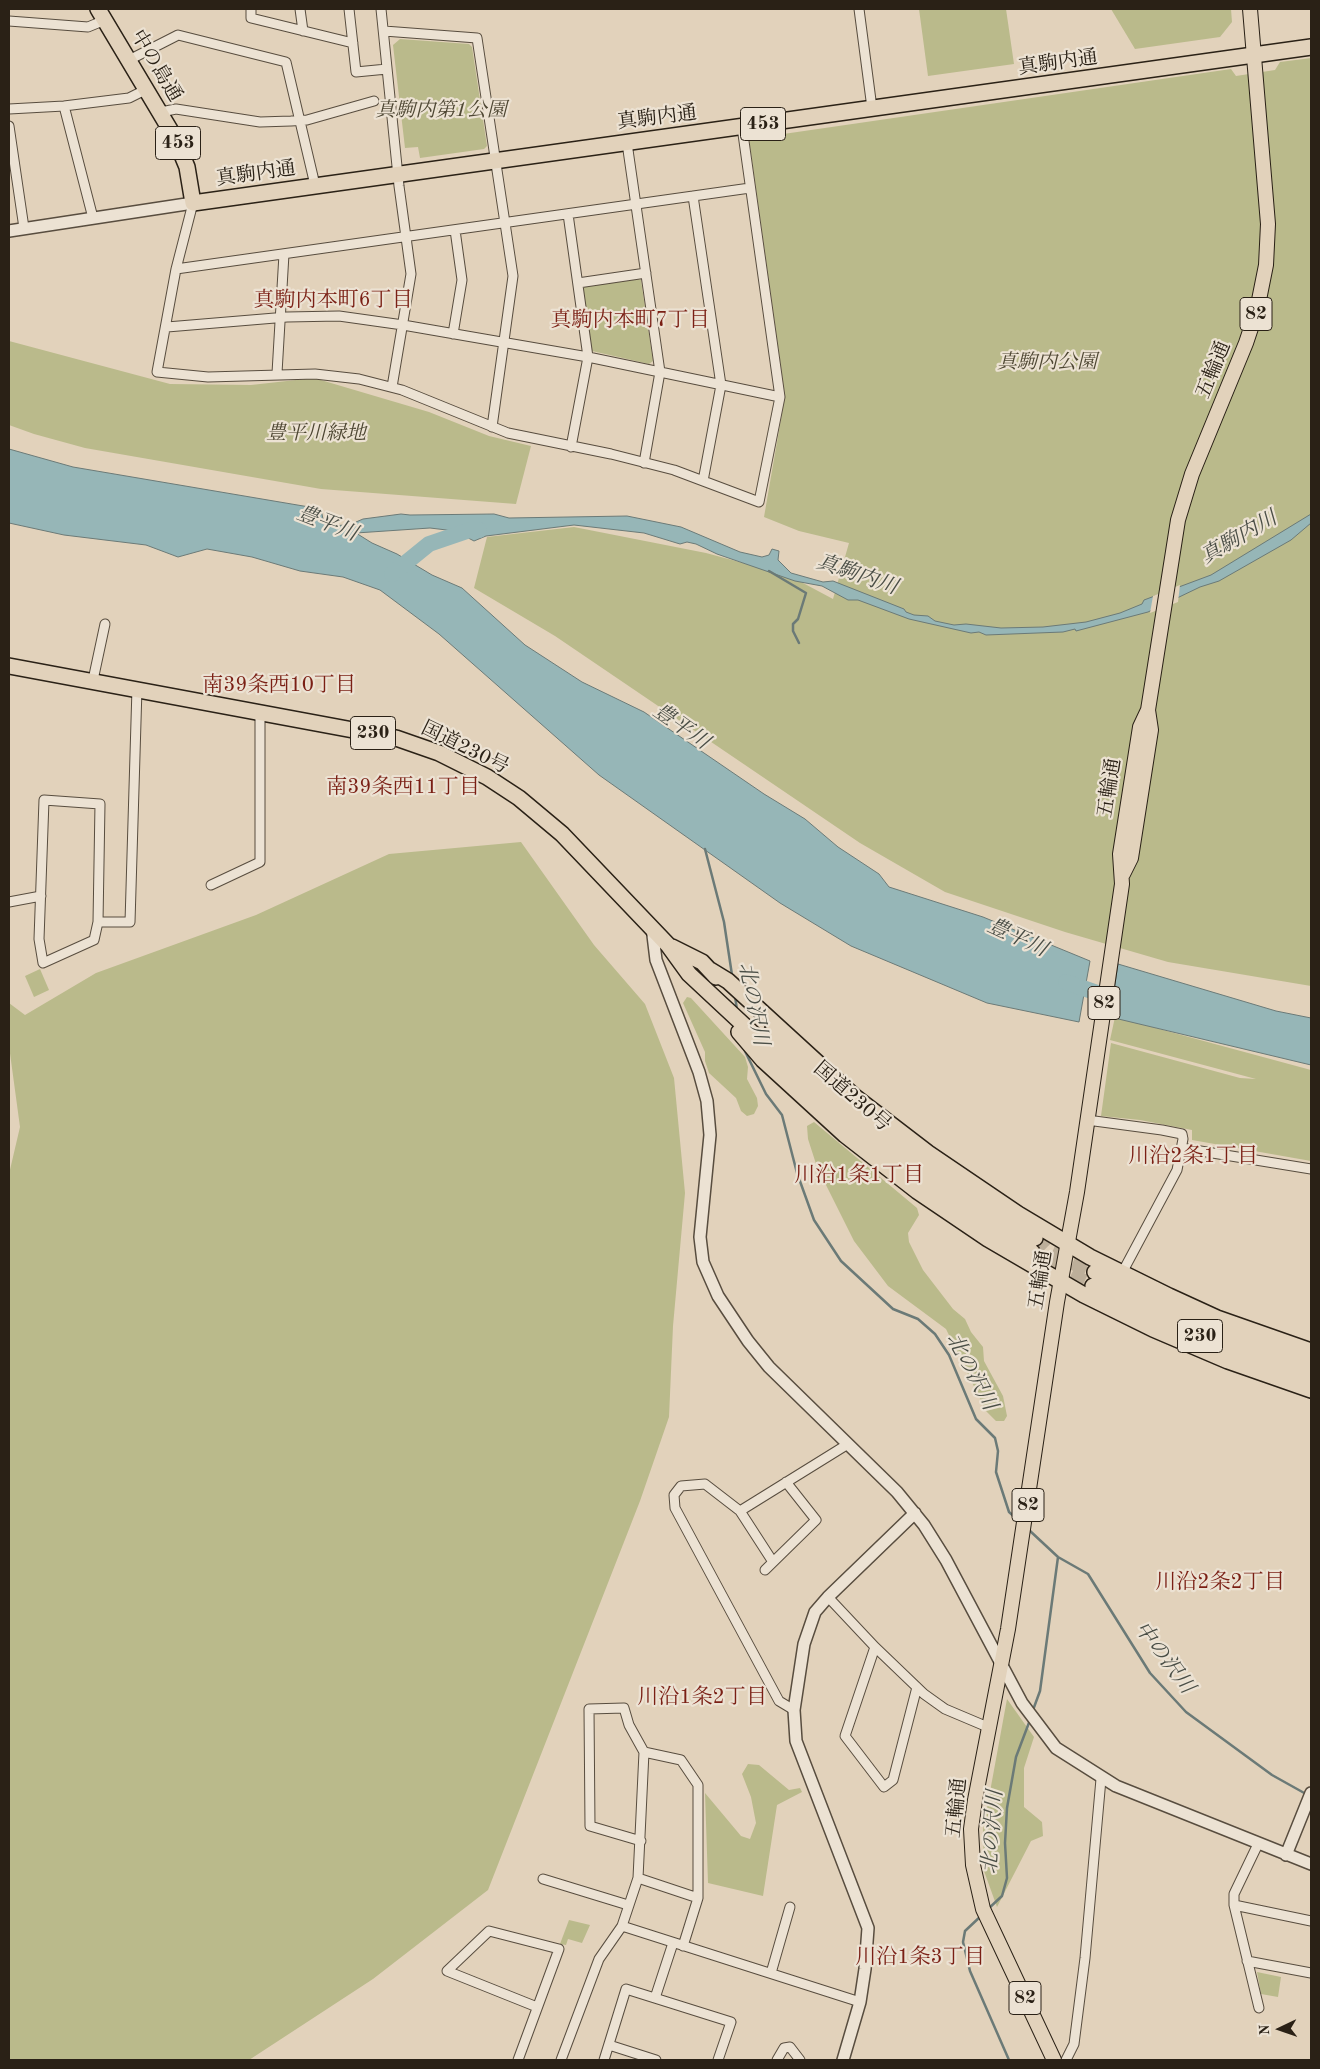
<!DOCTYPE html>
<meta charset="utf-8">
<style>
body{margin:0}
#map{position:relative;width:1320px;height:2069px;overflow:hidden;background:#e2d2bb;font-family:"Old Standard TT",serif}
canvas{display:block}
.frame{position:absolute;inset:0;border:10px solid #2a2116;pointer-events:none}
.north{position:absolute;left:1255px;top:2004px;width:50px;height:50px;-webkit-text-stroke:4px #ece2d3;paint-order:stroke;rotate:267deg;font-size:14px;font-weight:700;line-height:20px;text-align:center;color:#2a2116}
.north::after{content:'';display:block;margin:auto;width:18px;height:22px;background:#2a2116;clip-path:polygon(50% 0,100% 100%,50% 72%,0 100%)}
</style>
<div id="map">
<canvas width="1320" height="2069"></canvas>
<div class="frame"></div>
<div class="north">N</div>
</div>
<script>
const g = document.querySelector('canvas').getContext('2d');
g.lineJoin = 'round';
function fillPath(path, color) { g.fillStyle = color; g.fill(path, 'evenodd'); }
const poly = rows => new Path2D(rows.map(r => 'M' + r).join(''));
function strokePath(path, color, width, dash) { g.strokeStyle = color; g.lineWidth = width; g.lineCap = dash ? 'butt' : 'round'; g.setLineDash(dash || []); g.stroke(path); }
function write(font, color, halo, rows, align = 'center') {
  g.font = font + ' "Old Standard TT","Noto Serif JP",serif'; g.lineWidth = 4.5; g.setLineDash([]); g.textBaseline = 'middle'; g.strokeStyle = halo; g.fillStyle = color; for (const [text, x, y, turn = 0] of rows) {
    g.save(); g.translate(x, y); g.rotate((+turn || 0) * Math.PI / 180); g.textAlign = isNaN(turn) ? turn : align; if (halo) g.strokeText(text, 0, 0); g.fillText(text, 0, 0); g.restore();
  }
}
const green = poly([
 [919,9,1006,9,1014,64,928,76],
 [1111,9,1231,9,1232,22,1220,37,1135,49],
 [400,39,469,44,472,47,487,146,484,149,420,158,418,147,405,148,393,45],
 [1311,58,1311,986,1168,962,1065,932,945,892,860,843,555,636,474,588,487,537,574,527,706,553,788,575,833,599,849,543,799,531,764,517,785,396,749,139,1231,69,1236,76,1275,70,1280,62],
 [637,279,641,280,653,361,649,364,592,351,583,290,584,287],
 [9,341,170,384,251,385,314,378,429,412,489,436,531,446,516,504,321,489,85,448,34,434,9,425],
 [521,842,594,945,645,1004,674,1078,685,1193,673,1326,669,1417,640,1501,488,1890,373,1979,249,2060,9,2060,9,1174,20,1127,9,1046,9,1003,25,1015,96,973,256,915,389,854],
 [40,969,49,990,34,997,25,976],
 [687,997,691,998,745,1057,748,1067,747,1079,757,1098,758,1106,754,1114,747,1116,741,1111,736,1098,709,1073,705,1061,705,1052,683,1003],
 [1115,1017,1311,1070,1311,1161,1192,1140,1192,1130,1140,1120,1101,1116,1111,1043,1240,1078,1256,1079,1110,1040],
 [814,1122,917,1208,919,1215,908,1233,909,1242,923,1270,953,1309,965,1319,971,1332,983,1347,984,1361,1003,1396,1007,1416,1004,1421,996,1421,986,1411,946,1329,888,1286,854,1241,817,1167,808,1139,807,1126],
 [1007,1699,1034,1737,1024,1768,1024,1807,1042,1822,1043,1836,1031,1841,997,1907,984,1871,983,1830],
 [748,1764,759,1765,789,1790,800,1788,802,1792,777,1805,763,1896,708,1883,705,1793,741,1836,750,1839,756,1823,751,1797,742,1774],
 [569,1920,590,1925,582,1943,568,1939,566,1945,560,1944],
 [1257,1972,1281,1977,1278,1997,1261,1994]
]);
const water = poly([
 [9,449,73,467,321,509,323,519,331,526,345,525,354,528,356,522,363,519,401,514,410,515,494,514,509,518,627,516,681,527,740,552,762,557,769,555,772,549,779,551,778,560,791,573,823,582,833,581,904,609,906,612,914,615,928,616,935,621,954,625,966,624,1001,628,1043,627,1086,622,1120,613,1142,604,1144,600,1211,575,1311,514,1311,523,1291,540,1219,581,1200,587,1148,612,1076,631,1075,629,1063,632,986,635,979,632,971,633,909,619,858,600,848,600,822,586,795,581,717,554,696,544,687,542,680,544,644,533,574,525,486,536,474,541,455,531,430,528,356,533,372,543,397,554,432,575,462,588,525,645,582,682,644,712,764,794,805,819,838,847,879,874,889,887,983,917,1090,961,1079,1022,987,1003,851,946,780,903,599,775,439,634,380,590,343,577,300,571,252,557,207,549,178,557,146,545,64,535,9,523,9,449],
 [1118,964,1276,1011,1311,1018,1311,1065,1110,1017,1118,964]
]);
const pier = poly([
 [1180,585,1178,602,1150,613,1153,596]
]);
const stream = poly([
 [769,571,806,593,798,619,793,624,793,631,799,643],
 [705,849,724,922,732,975],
 [735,996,737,1010],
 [742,1045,766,1094,782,1115,797,1173,814,1220,841,1261,893,1309,918,1319,935,1334,949,1355,976,1419,995,1438,998,1451,996,1472,1009,1512,1019,1521],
 [1029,1530,1058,1557,1088,1574,1150,1673,1186,1712,1272,1775,1306,1794],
 [1033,1710,1040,1691,1058,1557],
 [988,1909,1002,1896,1007,1878,1005,1843,1007,1808,1016,1757,1030,1720],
 [982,1915,965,1931,963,1942,970,1971,1009,2060]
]);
const river = poly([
 [392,574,429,544,470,530,479,530],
 [1066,982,1120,1001]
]);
const trunkTunnel = poly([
 [1035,1238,1050,1253,1095,1272],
 [1032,1252,1039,1260,1093,1286]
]);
const minor = poly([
 [251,9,251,18,353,43],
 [300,9,303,31],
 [349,9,356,72,387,69],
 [381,9,399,186,411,274,392,387],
 [859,9,872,108],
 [9,21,88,27,105,20],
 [384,31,477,38,513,276,492,427],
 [129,60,178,35,286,62,315,185],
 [64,106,93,218],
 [9,109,64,106,129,98,147,89],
 [161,112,176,109,260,122,291,121,307,120,374,101],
 [9,126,24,228],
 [627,143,660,372,644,463],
 [693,196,721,385,703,481],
 [193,203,176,269,157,372,208,377,315,374,359,379,402,390,508,433,611,454,674,470,759,502,780,397,742,127],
 [568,214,588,357,571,447],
 [176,269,750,188],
 [578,283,646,273],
 [167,327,287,317,339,316,403,325,588,357,780,397],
 [453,334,462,280,455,230],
 [277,373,284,254],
 [93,680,105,624],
 [44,800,100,804,98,922,94,940,43,963,39,939,44,800],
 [211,885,260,862,260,712],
 [9,902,41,896],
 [98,922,130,922,137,688],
 [1087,1120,1162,1130,1182,1134,1183,1139,1177,1170,1122,1273],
 [1182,1148,1311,1169],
 [740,1511,773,1562],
 [765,1570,816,1520,786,1482],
 [828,1597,875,1647,924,1694,945,1709,990,1728],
 [875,1647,845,1736,884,1787,893,1780,917,1687],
 [794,1710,779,1701,675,1508,674,1495,681,1486,705,1484,740,1511,848,1444],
 [644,1752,638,1878,622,1926,860,2002],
 [641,1841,590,1826,589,1709,624,1708,629,1725,644,1752,681,1760,698,1785,698,1898,683,1946],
 [1258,1844,1234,1894,1234,1905,1259,2008],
 [638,1878,698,1898],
 [543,1879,628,1905],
 [1234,1905,1311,1921],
 [1247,1961,1311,1973],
 [771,1973,790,1907],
 [655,1998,673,1943],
 [609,2045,656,2060],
 [518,2060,559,1949,489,1931,447,1971,537,2007],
 [561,2060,599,1959,622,1926],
 [604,2060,626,1989,731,2022,718,2060],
 [777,2060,784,2048,790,2047,800,2060],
 [1066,2060,1074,2044,1085,1958,1101,1779]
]);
const tertiary = poly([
 [9,231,193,203],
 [652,927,656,960,699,1072,707,1101,710,1135,700,1237,703,1262,718,1296,748,1341,769,1367,897,1492,924,1525,946,1560,1022,1703,1056,1748,1116,1786,1311,1864],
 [1286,1855,1311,1793],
 [843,2060,860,2002,865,1969,868,1928,796,1741,794,1710,804,1644,815,1612,828,1597,915,1513]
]);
const primary = poly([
 [1123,874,1131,858,1151,730,1148,710,1178,520,1192,474,1246,343,1257,310,1266,265,1268,224,1250,9],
 [1054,2060,983,1909,973,1865,971,1829,975,1800,1008,1629,1057,1302,1077,1192,1122,884,1120,854,1140,727,1148,710]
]);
const trunk = poly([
 [98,9,175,138,187,167,193,203,1311,47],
 [9,666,396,738,439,753,487,777,519,798,562,834,668,945,689,974,836,1111,932,1187,1032,1252],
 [672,947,702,962,716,977],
 [710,970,728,981,855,1097,928,1153,1018,1214,1090,1257,1169,1296,1217,1318,1311,1351],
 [739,1032,763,1060,845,1135,917,1191,988,1239,1084,1295,1153,1329,1228,1361,1311,1390],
 [771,1033,843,1100,894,1142,980,1204,1035,1238],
 [1095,1272,1170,1309,1235,1337,1311,1364],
 [1093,1286,1180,1328,1311,1378]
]);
const shields = [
 [763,124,45],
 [178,143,45],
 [1256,314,32],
 [373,733,45],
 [1104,1003,32],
 [1200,1336,45],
 [1028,1505,32],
 [1025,1998,32]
];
const shieldNames = [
 ["453",763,124],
 ["453",178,143],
 ["82",1256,314],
 ["230",373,733],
 ["82",1104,1003],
 ["230",1200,1336],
 ["82",1028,1505],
 ["82",1025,1998]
];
const streetNames = [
 ["真駒内通",1058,63,-8],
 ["中の島通",156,66,59],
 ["真駒内通",657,118,-7],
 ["真駒内通",256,174,-8],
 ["五輪通",1214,370,-68],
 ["国道230号",465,748,26],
 ["五輪通",1110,788,-81],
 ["国道230号",852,1097,41],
 ["五輪通",1041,1280,-81],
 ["五輪通",957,1808,-84]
];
const parkNames = [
 ["真駒内第1公園",441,111],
 ["真駒内公園",1047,363],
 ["豊平川緑地",316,434]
];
const neighbourhoodNames = [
 ["真駒内本町6丁目",333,300],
 ["真駒内本町7丁目",630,320],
 ["南39条西10丁目",279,685],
 ["南39条西11丁目",403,787],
 ["川沿2条1丁目",1193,1156],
 ["川沿1条1丁目",859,1175],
 ["川沿2条2丁目",1220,1582],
 ["川沿1条2丁目",702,1697],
 ["川沿1条3丁目",920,1957]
];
const waterNames = [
 ["豊平川",327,524,21],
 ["真駒内川",1239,538,-30],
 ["真駒内川",857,575,19],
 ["豊平川",681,727,35],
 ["豊平川",1017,938,25],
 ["北の沢川",753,1004,79],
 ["北の沢川",971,1372,62],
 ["中の沢川",1164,1658,53],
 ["北の沢川",993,1832,-86]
];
fillPath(green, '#baba8b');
fillPath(water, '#96b6b7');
strokePath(water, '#6b7a77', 1);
fillPath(pier, '#e2d2bb');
strokePath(stream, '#6b7a77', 2.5);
strokePath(river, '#96b6b7', 16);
strokePath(trunkTunnel, '#bdaf9a', 15, [15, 8]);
strokePath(minor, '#584d3f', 11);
strokePath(tertiary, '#584d3f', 14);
strokePath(primary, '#2a2116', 16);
strokePath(trunk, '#2a2116', 18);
strokePath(minor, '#ece2d3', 9);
strokePath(tertiary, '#ece2d3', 11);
strokePath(primary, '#e2d2bb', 14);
strokePath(trunk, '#e2d2bb', 15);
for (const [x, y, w] of shields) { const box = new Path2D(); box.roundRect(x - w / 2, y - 16.5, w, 33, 4); g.fillStyle = '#ece2d3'; g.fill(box); strokePath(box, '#2a2116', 1); }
write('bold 19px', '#2a2116', null, shieldNames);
write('20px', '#2a2116', '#ece2d3', streetNames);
write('italic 20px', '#4e4733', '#ece2d3', parkNames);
write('21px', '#7a1f14', '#ece2d3', neighbourhoodNames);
write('italic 21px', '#4a4e46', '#ece2d3', waterNames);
</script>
